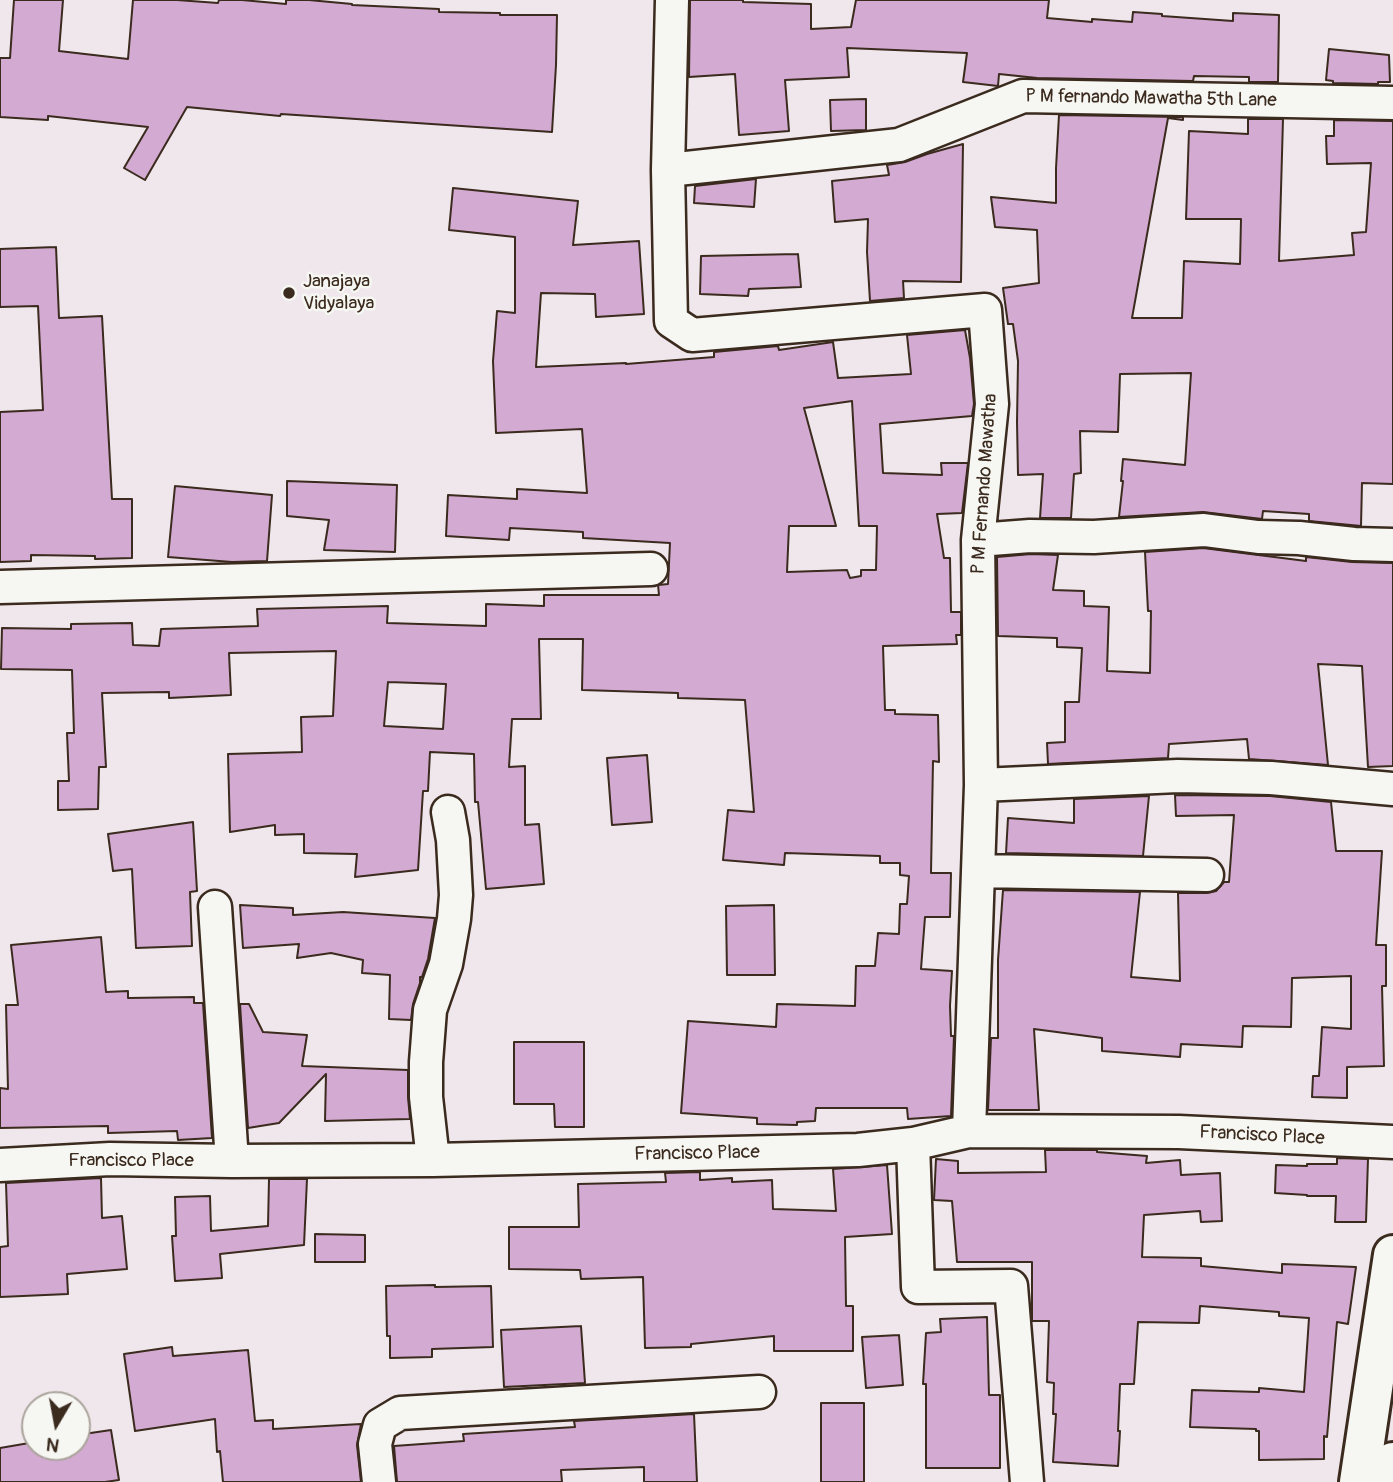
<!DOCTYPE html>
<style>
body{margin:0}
#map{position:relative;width:1393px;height:1482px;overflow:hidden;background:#efe7eb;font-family:Pangolin,sans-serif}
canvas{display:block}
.north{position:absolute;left:21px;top:1391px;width:70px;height:70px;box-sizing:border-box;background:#f6f6f2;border:2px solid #aba49d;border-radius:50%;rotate:190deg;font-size:19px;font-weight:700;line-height:28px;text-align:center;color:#3b2a1e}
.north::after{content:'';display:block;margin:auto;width:24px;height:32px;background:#3b2a1e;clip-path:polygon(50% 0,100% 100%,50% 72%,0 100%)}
</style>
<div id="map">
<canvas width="1393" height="1482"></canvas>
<div class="north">N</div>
</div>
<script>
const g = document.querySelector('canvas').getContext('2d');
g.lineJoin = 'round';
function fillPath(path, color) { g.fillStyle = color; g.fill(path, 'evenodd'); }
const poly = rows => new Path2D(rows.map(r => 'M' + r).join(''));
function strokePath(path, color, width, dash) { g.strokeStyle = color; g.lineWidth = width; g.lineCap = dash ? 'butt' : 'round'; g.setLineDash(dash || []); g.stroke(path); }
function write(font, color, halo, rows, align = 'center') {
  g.font = font + ' Pangolin,sans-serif'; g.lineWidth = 5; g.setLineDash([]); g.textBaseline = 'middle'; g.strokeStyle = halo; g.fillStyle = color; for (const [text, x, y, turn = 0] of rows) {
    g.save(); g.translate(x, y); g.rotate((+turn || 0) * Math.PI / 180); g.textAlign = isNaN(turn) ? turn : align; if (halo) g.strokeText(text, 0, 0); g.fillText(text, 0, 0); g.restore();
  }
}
const building = poly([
 [14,0,63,0,59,51,128,59,133,0,177,0,218,3,219,0,242,0,286,4,286,0,309,0,352,4,352,5,439,9,439,12,500,13,500,15,557,15,556,65,552,132,281,114,280,116,187,107,145,180,124,168,148,127,48,116,48,120,0,117,0,58,10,58,14,0],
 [690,0,743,0,743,2,811,4,811,29,851,27,856,0,1049,0,1047,18,1092,22,1092,19,1132,22,1133,12,1162,14,1162,16,1233,21,1233,13,1279,15,1278,82,1249,82,1249,77,1194,76,1193,81,1037,78,999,74,998,86,963,82,967,53,847,48,849,77,785,80,789,131,739,135,735,74,689,77,690,0],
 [1329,49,1389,55,1390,82,1378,82,1378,84,1333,83,1333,81,1326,80,1329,49],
 [866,99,866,130,831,131,830,100,866,99],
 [1059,115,1183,117,1183,120,1168,118,1132,318,1182,318,1184,261,1240,264,1241,219,1186,219,1189,131,1248,134,1248,119,1283,119,1279,261,1354,255,1352,233,1366,232,1371,163,1327,164,1326,136,1334,136,1334,120,1393,121,1393,484,1362,483,1361,526,1309,521,1309,514,1263,511,1262,519,1203,512,1119,517,1123,481,1121,481,1123,459,1185,465,1191,373,1120,374,1118,432,1080,431,1081,473,1074,474,1071,518,1040,518,1043,474,1018,475,1017,422,1018,361,1013,324,1008,324,1003,288,1039,283,1037,230,995,227,991,197,1056,203,1056,168,1059,115],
 [963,144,961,282,903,281,904,298,870,301,867,252,868,219,835,222,832,181,889,175,887,165,905,162,927,154,963,144],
 [756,179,754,207,694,203,695,186,756,179],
 [453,188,578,201,573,245,639,241,644,314,596,317,595,294,541,293,536,367,626,363,626,364,714,357,714,352,778,346,779,350,833,342,838,378,911,374,907,335,965,330,970,358,974,404,972,416,880,424,883,473,942,475,941,463,968,463,962,513,937,514,944,558,950,558,951,612,961,612,961,635,956,635,957,644,883,646,885,710,895,710,895,714,938,715,939,762,933,761,931,873,951,873,950,917,925,917,921,969,952,971,950,1006,951,1036,954,1036,951,1116,908,1119,907,1108,816,1108,815,1121,797,1122,797,1125,757,1124,757,1118,681,1113,688,1021,776,1027,777,1004,855,1006,856,966,875,966,878,933,899,934,900,904,907,904,909,876,900,875,900,863,880,863,880,856,785,853,784,865,723,860,728,810,754,812,745,700,678,698,678,693,582,690,583,639,539,639,541,719,512,719,509,767,525,766,525,825,539,824,544,884,486,889,478,802,475,802,474,754,430,752,428,791,423,791,418,870,355,877,357,854,304,853,304,834,275,835,275,825,230,832,228,754,302,752,301,717,333,716,336,651,229,653,231,695,169,698,169,692,102,693,106,767,99,767,98,809,58,810,58,781,69,781,67,733,74,733,72,670,1,669,2,628,71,629,71,624,132,623,133,645,159,646,161,629,258,626,257,609,388,606,387,623,486,626,486,604,544,606,544,595,659,595,658,585,668,584,670,543,583,538,583,532,510,528,509,540,446,536,448,495,517,499,517,489,587,493,582,429,496,433,493,361,497,311,515,313,515,237,449,230,453,188],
 [852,401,859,526,877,526,876,570,861,570,861,576,850,578,847,570,787,572,789,526,836,526,804,408,852,401],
 [388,682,446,684,443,729,384,726,388,682],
 [56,247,59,318,102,316,112,499,132,499,132,558,95,559,95,556,31,555,31,561,0,562,0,412,43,410,38,306,0,307,0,249,56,247],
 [798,254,801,287,749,289,748,296,700,294,701,256,798,254],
 [287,481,397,485,395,552,324,550,329,520,287,516,287,481],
 [175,486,272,495,267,561,232,562,168,557,175,486],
 [1203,548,1306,561,1306,557,1352,562,1393,563,1393,766,1368,767,1362,666,1318,664,1328,765,1249,759,1247,739,1169,744,1168,758,1048,764,1047,743,1065,742,1065,702,1079,702,1082,648,1057,647,1057,638,998,636,997,557,1031,554,1058,555,1053,590,1084,591,1084,606,1109,607,1107,671,1150,673,1151,611,1148,611,1145,552,1203,548],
 [647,755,652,822,612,825,607,758,647,755],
 [1175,795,1270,796,1331,802,1336,851,1382,851,1376,945,1386,945,1386,986,1382,986,1384,1066,1347,1067,1347,1098,1312,1097,1313,1076,1319,1076,1322,1027,1351,1029,1351,976,1292,978,1291,1027,1243,1026,1242,1047,1181,1044,1180,1057,1102,1051,1102,1038,1034,1029,1039,1110,988,1110,991,1038,998,1038,998,960,1003,890,1140,892,1131,977,1180,981,1178,893,1207,893,1216,891,1224,882,1229,882,1234,815,1176,816,1175,795],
 [1149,796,1143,856,1006,853,1008,818,1074,823,1074,799,1149,796],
 [193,822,197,891,190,892,192,946,136,948,132,869,113,871,108,834,193,822],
 [240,905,293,908,293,915,343,912,435,918,428,959,422,977,420,977,420,983,413,1004,411,1020,389,1019,390,975,362,973,363,960,331,953,297,958,299,944,243,948,240,905],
 [774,905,775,975,727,975,726,906,774,905],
 [101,937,106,992,128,991,128,998,194,997,194,1003,203,1003,212,1138,178,1140,177,1131,108,1133,108,1126,0,1128,0,1088,8,1089,6,1005,18,1005,11,945,101,937],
 [240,1004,249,1004,263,1032,307,1035,302,1066,408,1070,408,1097,410,1119,325,1121,326,1074,279,1123,248,1128,240,1004],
 [514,1042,584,1042,584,1127,555,1127,554,1104,514,1104,514,1042],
 [1045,1150,1097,1150,1097,1152,1147,1156,1146,1163,1180,1160,1181,1175,1220,1173,1222,1221,1201,1222,1200,1211,1144,1215,1142,1257,1201,1258,1201,1266,1282,1273,1282,1264,1356,1267,1348,1324,1337,1322,1327,1437,1324,1436,1324,1459,1259,1460,1259,1431,1256,1431,1256,1429,1190,1427,1192,1390,1259,1392,1259,1388,1304,1392,1309,1318,1279,1316,1279,1312,1200,1306,1199,1323,1138,1322,1134,1384,1120,1384,1118,1431,1120,1431,1118,1466,1053,1462,1056,1414,1053,1414,1054,1383,1047,1382,1049,1321,1032,1321,1032,1262,957,1262,952,1201,934,1200,936,1159,958,1161,958,1173,1046,1172,1045,1150],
 [1337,1158,1368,1159,1366,1222,1335,1222,1336,1196,1307,1196,1307,1195,1275,1193,1276,1165,1307,1166,1307,1164,1337,1164,1337,1158],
 [887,1165,892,1234,845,1237,846,1306,853,1306,853,1351,774,1351,774,1336,691,1344,691,1347,645,1348,643,1277,581,1279,580,1270,509,1269,509,1227,579,1227,578,1184,666,1182,665,1173,700,1172,700,1180,732,1178,732,1182,772,1180,773,1209,836,1211,833,1169,887,1165],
 [101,1178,102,1218,122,1216,127,1269,67,1274,68,1294,0,1297,0,1247,8,1246,6,1183,101,1178],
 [269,1179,307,1179,304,1245,220,1254,222,1278,175,1281,172,1236,176,1236,175,1197,210,1196,211,1231,268,1226,269,1179],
 [315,1234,365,1235,365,1262,315,1262,315,1234],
 [435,1285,435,1287,491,1286,493,1347,432,1349,432,1357,390,1358,390,1336,387,1336,386,1286,435,1285],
 [987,1317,989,1395,1000,1395,1000,1468,926,1468,926,1384,923,1384,926,1333,941,1332,940,1319,987,1317],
 [581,1326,585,1383,504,1387,501,1330,581,1326],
 [899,1335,903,1385,866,1388,862,1337,899,1335],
 [172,1347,173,1356,248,1350,255,1421,273,1420,273,1429,361,1424,357,1445,361,1482,223,1482,220,1451,217,1452,215,1419,135,1431,124,1354,172,1347],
 [821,1403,864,1403,864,1482,821,1482,821,1403],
 [694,1414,697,1482,644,1482,644,1467,561,1470,562,1482,397,1482,394,1446,464,1441,463,1434,575,1427,574,1421,694,1414],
 [111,1430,119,1480,105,1482,0,1482,0,1448,35,1442,35,1447,77,1447,77,1435,111,1430]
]);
const minor = poly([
 [672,0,668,170,671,321,692,335,985,310,992,404,978,540,981,785,969,1131],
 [668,170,899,145,1023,96,1393,103],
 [978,540,1030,536,1094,537,1204,530,1258,537,1299,538,1354,544,1393,545],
 [0,587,651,569],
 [981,785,1178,776,1271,778,1393,789],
 [978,871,1207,875],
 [215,907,232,1161],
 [913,1144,918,1287,1011,1286,1027,1482],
 [433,1160,426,1097,426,1062,430,1010,446,964,454,919,456,895,453,840,448,812],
 [0,1165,110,1159,232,1161,433,1160,858,1150,913,1144,969,1131,1179,1132,1393,1142],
 [379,1482,375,1444,380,1425,400,1413,759,1392]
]);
const major = poly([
 [1359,1482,1393,1255],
 [1390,1482,1393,1462]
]);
const markers = [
 [289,293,7,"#3b2a1e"]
];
const streetNames = [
 ["P M fernando Mawatha 5th Lane",1151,99,1],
 ["P M Fernando Mawatha",985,484,-86],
 ["Francisco Place",1262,1136,3],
 ["Francisco Place",697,1154,-1],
 ["Francisco Place",131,1161]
];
const poiNames = [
 ["Janajaya",303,282],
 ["Vidyalaya",303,304]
];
fillPath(building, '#d3aad1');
strokePath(building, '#3b2a1e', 2);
strokePath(minor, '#3b2a1e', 37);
strokePath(major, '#3b2a1e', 44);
strokePath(minor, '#f6f6f2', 32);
strokePath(major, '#f6f6f2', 38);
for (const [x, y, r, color] of markers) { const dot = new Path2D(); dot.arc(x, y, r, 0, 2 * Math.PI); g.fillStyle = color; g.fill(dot); strokePath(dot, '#f6f6f2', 2.5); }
write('19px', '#3b2a1e', '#f6f6f2', streetNames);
write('19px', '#3b2a1e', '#f6f6f2', poiNames, 'left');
</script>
